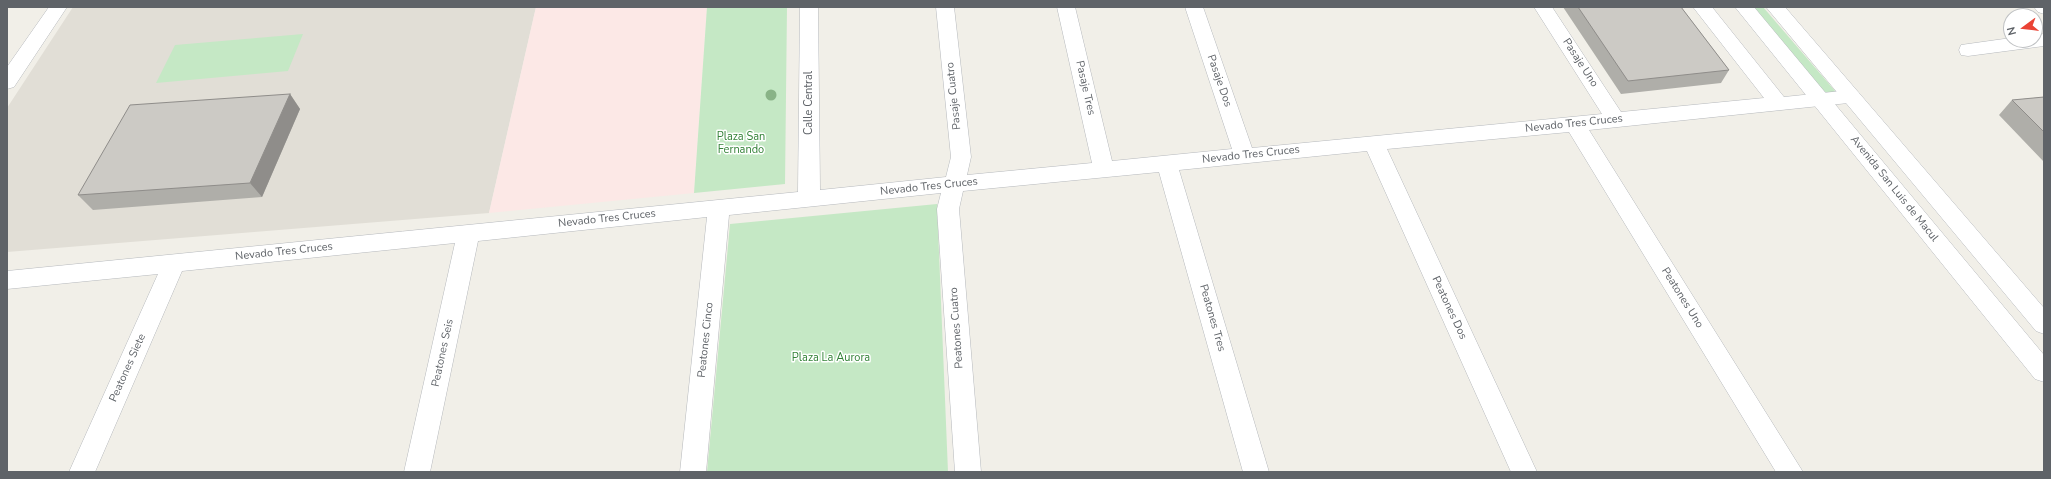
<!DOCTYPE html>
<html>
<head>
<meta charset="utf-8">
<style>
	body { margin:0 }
	#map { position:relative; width:2051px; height:479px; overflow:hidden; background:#f1efe8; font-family:"Nunito Sans",sans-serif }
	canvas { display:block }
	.frame { position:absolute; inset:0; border:8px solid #5f6368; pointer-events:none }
	.north { position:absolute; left:2003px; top:8px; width:40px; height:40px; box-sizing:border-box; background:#fff; border:1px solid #bfc1c3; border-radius:50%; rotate:255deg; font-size:11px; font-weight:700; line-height:16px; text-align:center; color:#5f6368 }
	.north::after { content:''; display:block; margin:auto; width:14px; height:18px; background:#ea4335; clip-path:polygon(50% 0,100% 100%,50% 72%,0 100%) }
</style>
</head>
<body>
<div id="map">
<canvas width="2051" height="479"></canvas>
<div class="frame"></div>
<div class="north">N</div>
</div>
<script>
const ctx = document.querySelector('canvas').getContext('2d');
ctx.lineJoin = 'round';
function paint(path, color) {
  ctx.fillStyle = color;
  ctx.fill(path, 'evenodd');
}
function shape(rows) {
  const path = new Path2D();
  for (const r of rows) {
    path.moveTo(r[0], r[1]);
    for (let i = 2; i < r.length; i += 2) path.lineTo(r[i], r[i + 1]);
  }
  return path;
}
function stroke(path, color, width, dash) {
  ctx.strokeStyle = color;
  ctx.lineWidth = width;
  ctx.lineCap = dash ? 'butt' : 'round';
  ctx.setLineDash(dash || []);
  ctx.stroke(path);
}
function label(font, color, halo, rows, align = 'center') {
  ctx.font = font + ' "Nunito Sans",sans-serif';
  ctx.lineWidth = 3;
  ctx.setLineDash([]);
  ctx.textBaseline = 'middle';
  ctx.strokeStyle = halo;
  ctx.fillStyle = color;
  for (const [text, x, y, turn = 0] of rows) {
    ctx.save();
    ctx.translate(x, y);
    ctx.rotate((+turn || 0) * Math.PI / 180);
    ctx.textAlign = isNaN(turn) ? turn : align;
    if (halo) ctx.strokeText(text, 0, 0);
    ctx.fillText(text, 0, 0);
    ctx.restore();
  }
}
const education = shape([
	[73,7,536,7,489,213,7,252,7,108]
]);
const medical = shape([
	[536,7,707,7,694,193,489,213]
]);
const green = shape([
	[707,7,787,7,785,184,694,193],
	[1754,7,1763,7,1836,92,1825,93],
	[303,34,288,71,156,83,175,45],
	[937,204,948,472,707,472,730,224]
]);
const minor = shape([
	[49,7,67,7,14,87,7,89,7,67,49,7],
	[800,7,818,7,820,190,946,177,951,157,936,7,954,7,971,157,967,175,1092,163,1057,7,1075,7,1112,161,1232,149,1185,7,1203,7,1252,148,1602,114,1534,7,1552,7,1621,112,1764,98,1693,7,1712,7,1784,97,1851,90,1858,92,1861,97,1858,102,1589,130,1803,472,1776,472,1569,132,1387,149,1537,472,1511,472,1367,151,1179,170,1269,472,1243,472,1159,172,963,191,959,209,981,472,955,472,937,209,941,193,729,215,706,472,680,472,707,217,478,241,430,472,404,472,455,243,182,271,95,472,69,472,158,274,7,289,7,271,798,192,800,7],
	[2034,7,2044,7,2044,14,2038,12,2034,7],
	[2044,34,2044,46,1968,56,1961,55,1959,50,1961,45,1968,44,2011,38,2011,40,2035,40,2035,35,2044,34]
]);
const tertiary = shape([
	[1735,7,1754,7,2044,355,2044,382,2035,379,1735,7],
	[1766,7,1785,7,2044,308,2044,334,2036,331,1766,7]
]);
const trees = [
	[771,95]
];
const wall = shape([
	[1563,7,1681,7,1729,70,1721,83,1621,94],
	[290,94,300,109,262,197,93,210,78,195],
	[2044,97,2044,162,1999,115,2012,100]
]);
const shadedWall = shape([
	[290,94,300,109,262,197,250,183]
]);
const building = shape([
	[1578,7,1681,7,1729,70,1628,81,1578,7],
	[290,94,250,183,78,195,130,105,290,94],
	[2044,97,2044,132,2012,100,2044,97]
]);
const streetNames = [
	["Pasaje Uno",1580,63,57],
	["Pasaje Dos",1219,81,71],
	["Pasaje Tres",1085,88,77],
	["Pasaje Cuatro",954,96,-96],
	["Calle Central",809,103,-90],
	["Nevado Tres Cruces",1574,124,-6],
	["Nevado Tres Cruces",1251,155,-6],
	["Nevado Tres Cruces",929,187,-6],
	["Avenida San Luis de Macul",1894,189,51],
	["Nevado Tres Cruces",607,219,-6],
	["Nevado Tres Cruces",284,252,-6],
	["Peatones Uno",1682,298,58],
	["Peatones Dos",1449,308,65],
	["Peatones Tres",1212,318,74],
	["Peatones Cuatro",957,328,-94],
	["Peatones Cinco",706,340,-84],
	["Peatones Seis",443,353,-78],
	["Peatones Siete",128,368,-66]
];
const parkNames = [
	["Plaza San",741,137],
	["Fernando",741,150],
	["Plaza La Aurora",831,358]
];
paint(education, '#e1ded6');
paint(medical, '#fce8e6');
paint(green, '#c5e8c5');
stroke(minor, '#b5b8bc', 1);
stroke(tertiary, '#b5b8bc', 1);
paint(minor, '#fff');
paint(tertiary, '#fff');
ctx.fillStyle = '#89b387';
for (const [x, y] of trees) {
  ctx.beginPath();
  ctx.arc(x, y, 5.5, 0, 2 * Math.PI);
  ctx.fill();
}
paint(wall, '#afaea9');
paint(shadedWall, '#8f8d8a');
paint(building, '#cccac5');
stroke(building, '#8f8d8a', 1);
label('11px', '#5f6368', '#fff', streetNames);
label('11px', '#348238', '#fff', parkNames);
</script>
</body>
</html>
